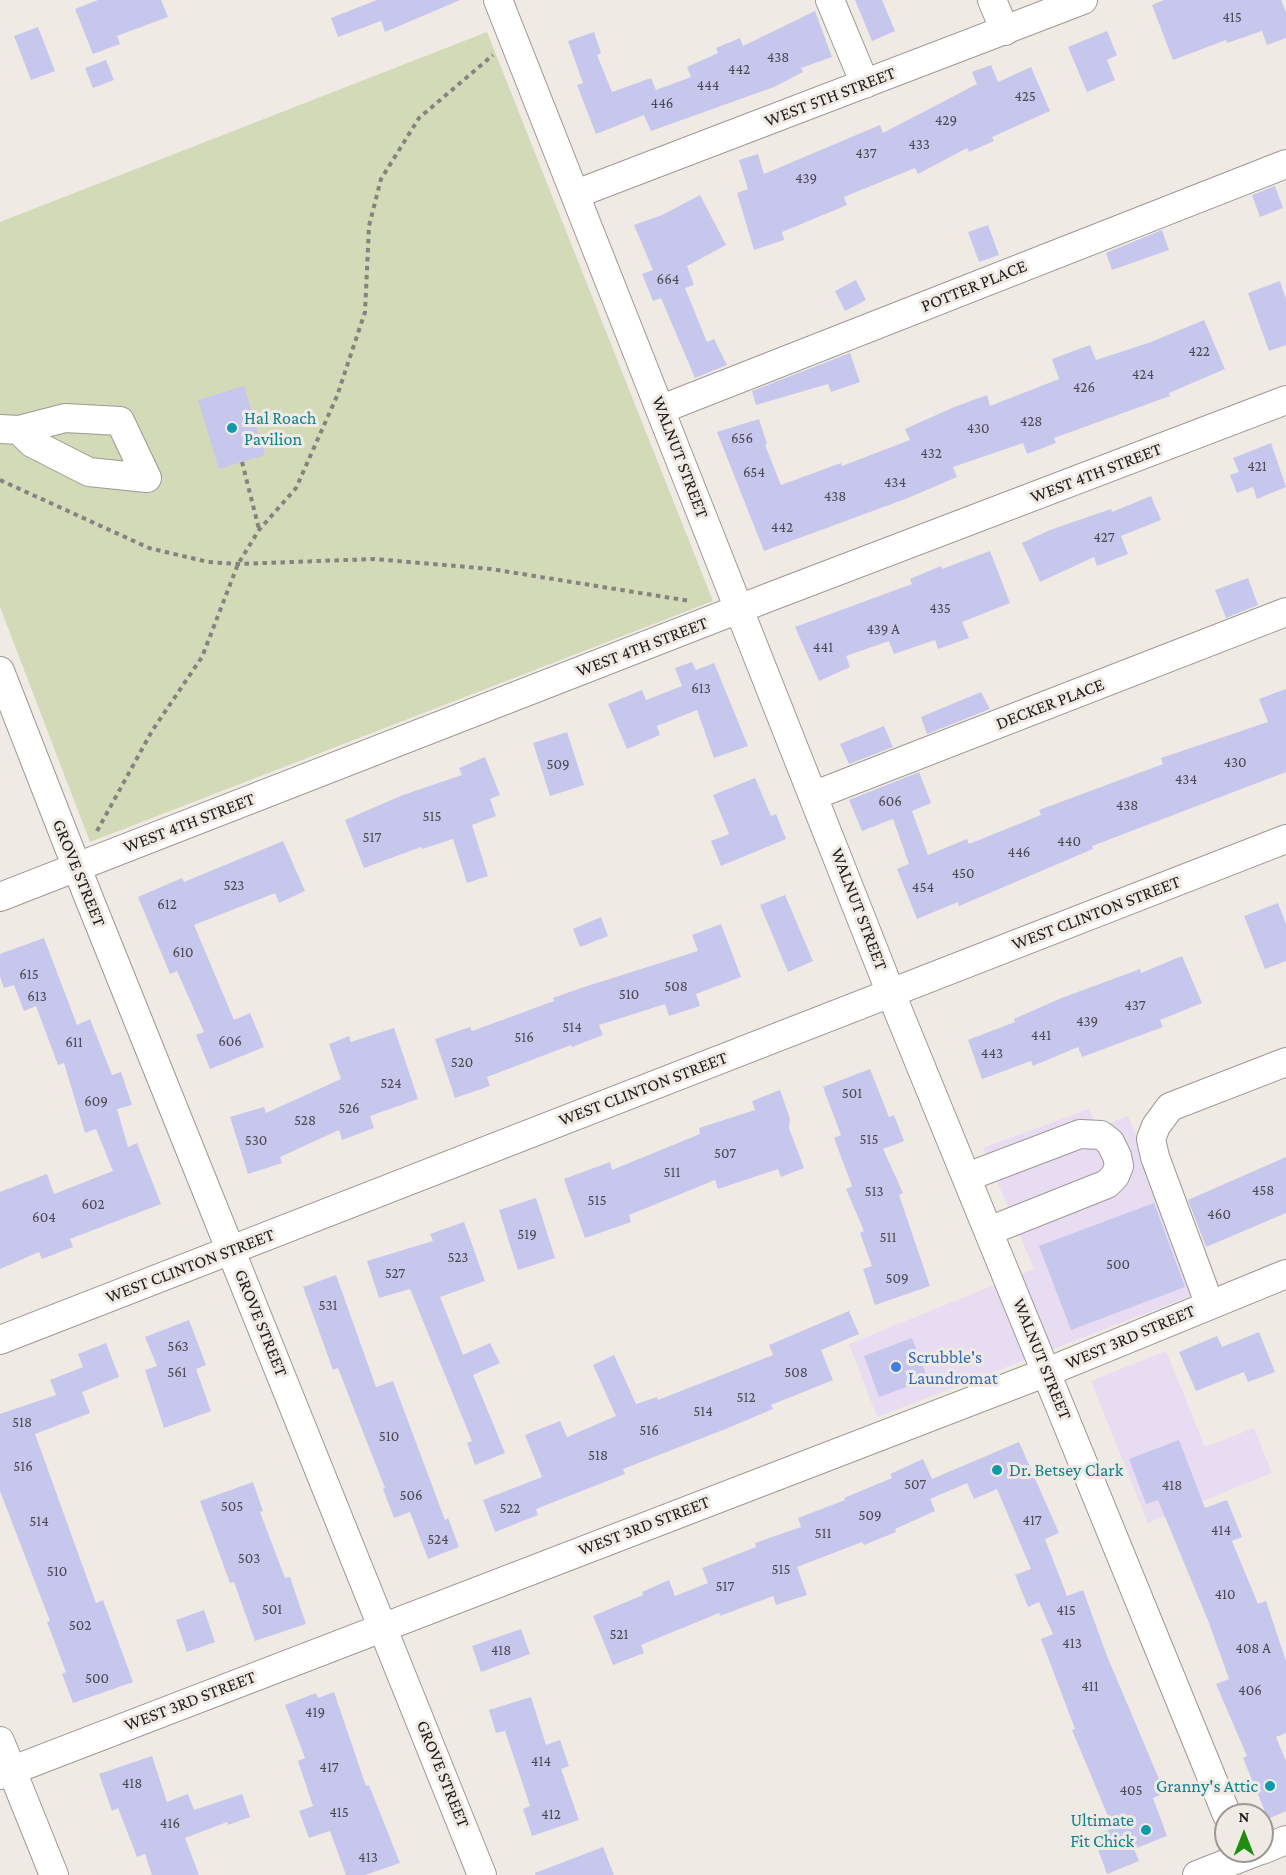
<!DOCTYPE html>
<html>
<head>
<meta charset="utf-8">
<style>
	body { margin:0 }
	#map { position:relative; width:1286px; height:1875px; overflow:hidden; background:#f0eae4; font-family:"Crimson Pro",serif }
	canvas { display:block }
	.north { position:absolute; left:1214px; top:1803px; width:60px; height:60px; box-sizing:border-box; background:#f0eae4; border:2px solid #9d9894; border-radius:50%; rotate:0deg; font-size:16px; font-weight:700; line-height:24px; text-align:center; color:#201d1b }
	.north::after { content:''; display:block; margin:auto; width:21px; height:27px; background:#1d8c0f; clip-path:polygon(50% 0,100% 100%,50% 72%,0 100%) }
</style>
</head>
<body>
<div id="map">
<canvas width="1286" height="1875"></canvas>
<div class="north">N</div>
</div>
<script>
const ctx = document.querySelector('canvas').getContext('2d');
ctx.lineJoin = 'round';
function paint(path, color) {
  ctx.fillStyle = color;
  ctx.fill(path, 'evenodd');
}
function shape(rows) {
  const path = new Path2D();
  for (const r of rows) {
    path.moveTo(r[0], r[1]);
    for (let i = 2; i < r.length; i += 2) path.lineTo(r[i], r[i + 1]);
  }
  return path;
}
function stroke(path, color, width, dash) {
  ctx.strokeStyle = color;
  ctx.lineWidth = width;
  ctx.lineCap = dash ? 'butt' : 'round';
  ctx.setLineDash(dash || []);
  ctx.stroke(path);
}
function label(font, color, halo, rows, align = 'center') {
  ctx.font = font + ' "Crimson Pro",serif';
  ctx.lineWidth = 6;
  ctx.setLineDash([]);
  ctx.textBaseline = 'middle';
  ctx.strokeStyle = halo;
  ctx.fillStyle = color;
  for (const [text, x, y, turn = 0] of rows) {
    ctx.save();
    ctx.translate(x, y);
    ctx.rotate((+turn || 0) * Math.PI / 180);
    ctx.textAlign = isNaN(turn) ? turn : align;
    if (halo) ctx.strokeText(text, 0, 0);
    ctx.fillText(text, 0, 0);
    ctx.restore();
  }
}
const commercial = shape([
	[1089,1109,1097,1128,1128,1116,1201,1292,877,1417,849,1344,1034,1269,983,1148],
	[1166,1351,1205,1447,1254,1428,1272,1473,1148,1523,1091,1381]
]);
const green = shape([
	[487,32,713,601,90,842,0,607,0,222]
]);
const building = shape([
	[98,0,161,0,168,17,117,36,120,44,93,54,75,9],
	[377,0,460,0,385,32,381,21,338,37,331,18],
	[855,0,882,0,895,31,872,41],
	[1164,0,1281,0,1286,12,1286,38,1267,45,1262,31,1227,43,1226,40,1173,60,1152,5],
	[815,11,832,57,801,68,803,72,774,87,651,131,644,115,596,134,577,85,583,83,568,41,594,32,601,53,597,55,612,92,651,78,656,90,691,77,687,67,718,53,716,48,740,38,743,46],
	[38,27,55,71,31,80,14,36],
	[1107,31,1117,55,1107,60,1115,80,1087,92,1068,47],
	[106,60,114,80,93,88,85,68],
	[991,65,998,82,1031,67,1050,111,992,137,994,141,969,152,967,148,918,174,915,168,844,197,847,205,782,232,784,240,754,250,737,193,748,189,739,160,758,154,764,174,880,125,883,133,977,84,972,72],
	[1275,186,1283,208,1260,217,1252,195],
	[700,195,726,245,687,266,694,285,685,288,707,342,714,339,727,365,695,378,661,298,653,301,642,274,653,270,634,225,662,215],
	[988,225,999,255,979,262,968,232],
	[1162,230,1169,250,1112,270,1106,253],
	[856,280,866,300,845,311,835,291],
	[1280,281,1286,299,1286,345,1269,351,1248,293],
	[1204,320,1225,369,1169,393,1170,396,1054,438,1056,443,1027,454,1023,443,953,467,957,477,908,498,764,551,717,432,759,419,767,444,765,445,781,485,841,463,842,466,910,440,905,429,952,408,987,395,990,406,1059,379,1052,359,1090,345,1096,360,1151,342],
	[850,353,860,382,831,392,828,384,756,405,752,391],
	[244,386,265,455,219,469,198,400],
	[1271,443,1286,487,1257,499,1253,487,1237,493,1230,475,1239,472,1233,458],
	[1151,496,1161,520,1121,536,1128,554,1097,566,1094,557,1040,582,1022,543,1050,530,1111,509,1112,512],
	[990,551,1010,603,962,622,969,638,938,649,935,640,894,654,889,641,846,656,850,667,819,681,795,627,912,584,910,579,941,566,942,569],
	[1248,578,1258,605,1226,618,1215,590],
	[692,662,696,670,714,663,748,746,714,758,697,710,657,726,660,735,627,749,608,704,642,690,646,700,682,686,675,668],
	[1286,689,1286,772,1092,846,1093,849,959,906,958,902,917,919,897,869,909,864,893,819,862,831,849,800,919,772,931,803,912,811,928,855,967,839,969,844,1041,815,1039,810,1163,764,1161,758,1268,722,1259,699],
	[981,692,990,709,927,734,921,717],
	[884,726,893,747,849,764,840,744],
	[567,732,584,785,550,796,533,743],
	[485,757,500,795,490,799,496,816,472,825,488,876,467,883,453,839,422,849,421,847,364,868,345,820,403,795,462,775,459,768],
	[755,778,771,816,776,814,786,839,721,866,711,841,729,834,713,795],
	[283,841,305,891,279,903,275,893,194,925,234,1020,250,1013,264,1047,210,1069,196,1035,204,1032,177,971,170,974,138,897,182,878,184,882],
	[785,895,813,961,788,972,760,905],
	[1278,903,1286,924,1286,961,1265,969,1244,916],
	[601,917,608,936,580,947,573,929],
	[721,924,741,977,696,994,700,1006,669,1016,665,1004,599,1025,603,1035,572,1047,571,1045,487,1077,490,1086,455,1098,435,1039,470,1027,472,1031,554,1001,553,998,581,988,698,951,692,935],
	[44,938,77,1025,90,1019,112,1075,121,1072,132,1105,117,1109,128,1147,137,1143,161,1204,70,1239,73,1247,42,1259,39,1252,0,1269,0,1192,47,1174,54,1194,113,1171,96,1129,85,1133,64,1063,58,1065,36,1006,24,1011,14,985,4,988,0,977,0,954],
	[1182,956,1202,1003,1160,1020,1163,1027,1082,1057,1078,1047,1033,1066,1031,1061,982,1079,968,1040,1015,1022,1014,1019,1059,999,1140,969,1141,973],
	[394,1028,418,1099,370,1116,374,1128,342,1140,339,1130,280,1157,282,1163,248,1174,230,1117,264,1107,266,1113,341,1079,329,1044,349,1036,351,1042],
	[870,1069,889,1117,894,1115,904,1141,883,1149,903,1193,899,1195,930,1286,875,1305,863,1269,872,1266,860,1233,864,1231,846,1189,852,1186,834,1138,841,1135,823,1087],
	[780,1090,790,1119,789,1128,804,1168,781,1177,778,1169,718,1189,715,1180,629,1215,631,1222,585,1238,564,1179,610,1162,612,1170,700,1134,699,1128,755,1110,752,1101],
	[1286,1157,1286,1213,1206,1247,1188,1200],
	[536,1198,555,1258,518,1270,499,1210],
	[1154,1203,1185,1287,1071,1330,1039,1246],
	[464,1222,485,1281,440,1297,463,1355,490,1343,500,1363,473,1375,505,1453,475,1465,467,1443,472,1441,410,1289,379,1298,367,1261,433,1241,430,1234],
	[336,1275,376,1387,393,1381,445,1520,448,1518,459,1547,428,1559,410,1512,394,1518,383,1489,385,1488,361,1427,338,1368,333,1370,303,1287],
	[849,1311,859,1334,821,1350,833,1380,771,1405,773,1409,728,1428,623,1469,625,1474,536,1509,538,1515,495,1532,483,1500,542,1477,525,1435,560,1421,567,1437,616,1416,593,1365,614,1355,636,1404,657,1397,658,1400,773,1355,769,1345],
	[189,1320,206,1365,196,1369,211,1411,164,1428,145,1370,157,1366,145,1337],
	[1259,1332,1275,1372,1248,1382,1244,1372,1196,1391,1179,1352,1217,1336,1222,1347],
	[912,1338,928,1379,879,1397,864,1356],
	[106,1343,119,1377,82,1392,90,1413,35,1434,96,1603,103,1600,133,1682,73,1703,62,1674,66,1672,47,1622,50,1621,0,1491,0,1414,56,1395,50,1380,83,1367,78,1354],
	[1179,1440,1205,1508,1227,1500,1242,1537,1232,1541,1258,1604,1266,1601,1286,1661,1286,1733,1276,1737,1286,1761,1286,1811,1268,1819,1243,1758,1247,1756,1216,1684,1229,1679,1209,1623,1158,1500,1146,1504,1129,1459],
	[1019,1442,1059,1533,1045,1539,1067,1596,1083,1590,1107,1656,1165,1793,1153,1798,1167,1836,1134,1849,1139,1861,1107,1874,1093,1836,1113,1828,1072,1730,1075,1729,1041,1639,1053,1634,1039,1602,1028,1607,1015,1575,1031,1569,997,1489,974,1499,967,1483,930,1499,935,1511,895,1529,896,1532,864,1545,862,1542,797,1567,807,1595,776,1605,773,1596,720,1616,719,1613,641,1645,644,1653,613,1665,593,1616,643,1595,642,1592,669,1580,675,1596,708,1583,702,1568,756,1547,755,1543,801,1527,798,1518,845,1500,844,1498,892,1478,890,1474,923,1459,932,1479],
	[253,1482,263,1511,260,1512,285,1578,290,1577,306,1624,255,1641,234,1582,230,1583,200,1501],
	[204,1610,215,1642,187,1652,176,1620],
	[521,1629,530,1654,481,1672,472,1646],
	[334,1692,366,1786,369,1785,400,1863,365,1875,346,1875,330,1831,309,1838,299,1811,313,1806,298,1761,305,1758,285,1705,316,1693,318,1698],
	[531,1697,546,1745,560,1740,569,1766,561,1769,579,1820,532,1836,523,1809,530,1806,505,1731,496,1733,489,1710],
	[152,1756,167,1802,188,1794,194,1810,242,1794,250,1817,228,1825,227,1822,185,1838,199,1875,152,1875,145,1854,137,1857,118,1808,112,1811,99,1774],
	[603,1847,614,1875,535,1875,535,1873]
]);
const path = shape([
	[242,462,259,529],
	[0,480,149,548,208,562,238,564,374,559,491,569,690,601],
	[97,831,152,731,202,657,238,564,259,530,296,488,337,396,365,312,369,226,381,179,419,118,493,55]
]);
const minor = shape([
	[498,0,890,991,1227,1815],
	[830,0,865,84],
	[992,0,1005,31],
	[576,194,1083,0],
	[662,409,1286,164],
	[0,429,19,430,65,418,120,421,147,478,89,472,32,443,19,430],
	[0,671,86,891,482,1875],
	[815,795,1286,612],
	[0,897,767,598,1286,400],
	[967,1177,1080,1134,1101,1135,1110,1142,1117,1156,1119,1166,1115,1176,1107,1184,989,1231],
	[1209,1303,1155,1157,1151,1139,1156,1126,1170,1107,1286,1062],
	[0,1340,1286,839],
	[0,1741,54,1875],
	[0,1775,1047,1372,1286,1274],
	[1262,1850,1286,1840],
	[1197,1875,1258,1851]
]);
const markers = [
	[232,428,6,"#0f9aa8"],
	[896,1367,6,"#3f7fe0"],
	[997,1470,6,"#0f9aa8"],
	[1270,1786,6,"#0f9aa8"],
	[1146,1830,6,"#0f9aa8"]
];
const numberNames = [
	["415",1232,17],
	["438",778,57],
	["442",739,69],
	["444",708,85],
	["425",1025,96],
	["446",662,103],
	["429",946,120],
	["433",919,144],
	["437",866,153],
	["439",806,178],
	["664",668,279],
	["422",1199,351],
	["424",1143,374],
	["426",1084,387],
	["428",1031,421],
	["430",978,428],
	["656",742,438],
	["432",931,453],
	["421",1257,466],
	["654",754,472],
	["434",895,482],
	["438",835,496],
	["442",782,527],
	["427",1104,537],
	["435",940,608],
	["439 A",883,629],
	["441",823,647],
	["613",701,688],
	["430",1235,762],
	["509",558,764],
	["434",1186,779],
	["606",890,801],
	["438",1127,805],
	["515",432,816],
	["517",372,837],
	["440",1069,841],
	["446",1019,852],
	["450",963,873],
	["523",234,885],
	["454",923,887],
	["612",167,904],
	["610",183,952],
	["615",29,974],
	["508",676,986],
	["510",629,994],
	["613",37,996],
	["437",1135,1005],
	["439",1087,1021],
	["514",572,1027],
	["441",1041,1035],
	["516",524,1037],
	["606",230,1041],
	["611",74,1042],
	["443",992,1053],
	["520",462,1062],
	["524",391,1083],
	["501",852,1093],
	["609",96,1101],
	["526",349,1108],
	["528",305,1120],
	["515",869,1139],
	["530",256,1140],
	["507",725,1153],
	["511",672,1172],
	["458",1263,1190],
	["513",874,1191],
	["515",597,1200],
	["602",93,1204],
	["460",1219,1214],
	["604",44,1217],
	["519",527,1234],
	["511",888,1237],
	["523",458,1257],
	["500",1118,1264],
	["527",395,1273],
	["509",897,1278],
	["531",328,1305],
	["563",178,1346],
	["561",177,1372],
	["508",796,1372],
	["512",746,1397],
	["514",703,1411],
	["518",22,1422],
	["516",649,1430],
	["510",389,1436],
	["518",598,1455],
	["516",23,1466],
	["507",915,1484],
	["418",1172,1485],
	["506",411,1495],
	["505",232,1506],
	["522",510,1508],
	["509",870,1515],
	["417",1032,1520],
	["514",39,1521],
	["414",1221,1530],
	["511",823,1533],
	["524",438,1539],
	["503",249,1558],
	["515",781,1569],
	["510",57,1571],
	["517",725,1586],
	["410",1225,1594],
	["501",272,1609],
	["415",1066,1610],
	["502",80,1625],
	["521",619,1634],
	["413",1072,1643],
	["408 A",1253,1648],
	["418",501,1650],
	["500",97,1678],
	["411",1090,1686],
	["406",1250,1690],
	["419",315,1712],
	["414",541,1761],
	["417",329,1767],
	["418",132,1783],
	["405",1131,1790],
	["415",339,1812],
	["412",551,1814],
	["416",170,1823],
	["413",368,1857]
];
const streetNames = [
	["WEST 5TH STREET",830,97,-21],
	["POTTER PLACE",974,286,-22],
	["WALNUT STREET",680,457,69],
	["WEST 4TH STREET",1096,473,-21],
	["WEST 4TH STREET",642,647,-21],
	["DECKER PLACE",1050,704,-21],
	["WEST 4TH STREET",189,823,-21],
	["GROVE STREET",79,873,68],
	["WALNUT STREET",859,909,69],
	["WEST CLINTON STREET",1096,913,-21],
	["WEST CLINTON STREET",643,1089,-21],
	["WEST CLINTON STREET",190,1266,-21],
	["GROVE STREET",261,1323,68],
	["WEST 3RD STREET",1130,1337,-23],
	["WALNUT STREET",1042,1359,68],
	["WEST 3RD STREET",644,1526,-21],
	["WEST 3RD STREET",190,1701,-21],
	["GROVE STREET",443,1774,68]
];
const cultureNames = [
	["Hal Roach",244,418],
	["Pavilion",244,439],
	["Dr. Betsey Clark",1009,1470],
	["Granny's Attic",1258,1786,"right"],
	["Ultimate",1134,1820,"right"],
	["Fit Chick",1134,1841,"right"]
];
const shopNames = [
	["Scrubble's",908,1357],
	["Laundromat",908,1378]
];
paint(commercial, '#e7dcf1');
paint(green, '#d2dab7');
paint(building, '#c7c7ed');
stroke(minor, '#9e9892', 30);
stroke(path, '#86827e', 4, [4.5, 4.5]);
stroke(minor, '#fff', 28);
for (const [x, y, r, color] of markers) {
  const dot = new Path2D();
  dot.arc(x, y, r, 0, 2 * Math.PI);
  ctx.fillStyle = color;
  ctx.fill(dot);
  stroke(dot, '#f0eae4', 2);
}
label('15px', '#4a4850', null, numberNames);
label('18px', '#201d1b', '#f0eae4', streetNames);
label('18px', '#0d838f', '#f0eae4', cultureNames, 'left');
label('18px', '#366cbe', '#f0eae4', shopNames, 'left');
</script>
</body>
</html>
